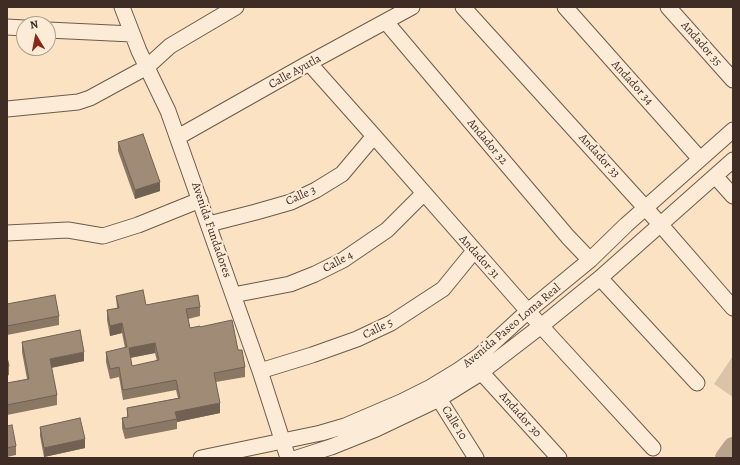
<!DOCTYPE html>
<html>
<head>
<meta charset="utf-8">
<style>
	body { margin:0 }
	#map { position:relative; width:740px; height:465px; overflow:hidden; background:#fae2c2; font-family:Alegreya,serif }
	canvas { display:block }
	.frame { position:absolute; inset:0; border:8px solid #3f2c24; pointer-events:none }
	.north { position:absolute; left:16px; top:16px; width:40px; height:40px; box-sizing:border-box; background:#fcecd7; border:1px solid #b09f8f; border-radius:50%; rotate:350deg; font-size:11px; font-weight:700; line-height:16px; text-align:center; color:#3f2c24 }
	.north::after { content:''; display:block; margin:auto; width:14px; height:18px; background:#8f2418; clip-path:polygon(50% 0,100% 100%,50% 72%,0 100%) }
</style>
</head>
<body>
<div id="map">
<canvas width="740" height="465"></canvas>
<div class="frame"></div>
<div class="north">N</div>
</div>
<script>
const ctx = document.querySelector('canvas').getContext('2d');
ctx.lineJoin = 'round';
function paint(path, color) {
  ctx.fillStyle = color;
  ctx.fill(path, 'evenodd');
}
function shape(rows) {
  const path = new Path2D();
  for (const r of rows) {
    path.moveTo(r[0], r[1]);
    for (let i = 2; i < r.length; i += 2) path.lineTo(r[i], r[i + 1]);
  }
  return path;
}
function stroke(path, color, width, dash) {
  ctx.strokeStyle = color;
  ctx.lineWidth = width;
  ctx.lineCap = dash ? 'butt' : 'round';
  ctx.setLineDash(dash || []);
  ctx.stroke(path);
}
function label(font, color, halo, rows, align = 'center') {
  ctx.font = font + ' Alegreya,serif';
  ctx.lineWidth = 4;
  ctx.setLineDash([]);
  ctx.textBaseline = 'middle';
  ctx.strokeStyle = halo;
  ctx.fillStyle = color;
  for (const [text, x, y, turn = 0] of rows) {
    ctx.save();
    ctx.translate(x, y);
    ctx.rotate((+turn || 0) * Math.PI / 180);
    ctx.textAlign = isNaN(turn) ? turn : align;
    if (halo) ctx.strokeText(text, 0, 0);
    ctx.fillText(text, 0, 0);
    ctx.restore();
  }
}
const green = shape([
	[733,356,733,397,714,384]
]);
const river = shape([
	[725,458,733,447]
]);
const minor = shape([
	[122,7,139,51,168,111,260,371,288,458],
	[463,7,660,224,733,308],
	[565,7,700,159],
	[668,7,733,80],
	[386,22,568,237,590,260],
	[7,27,24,28],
	[48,30,132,34],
	[309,63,374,136,541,326,653,448],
	[7,109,78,102,90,98,147,67,170,46,236,7],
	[178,137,309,63,412,7],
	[715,176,733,196],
	[209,224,256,212,291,202,316,190,342,174,374,136],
	[7,233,68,230,103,236,138,225,200,200],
	[600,278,697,383],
	[233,295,290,284,315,274,343,260,387,230,424,193],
	[260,371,312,355,357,339,391,323,443,289,474,251],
	[481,372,559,458],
	[434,391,476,458],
	[201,458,321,433,345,426,401,402,431,387,459,370,479,356,528,311,590,260,626,225,733,130],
	[297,458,331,447,376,429,439,399,476,376,541,326,600,278,733,160]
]);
const wall = shape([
	[118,142,160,191,135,199,118,151],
	[116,296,146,305,200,307,200,316,188,319,190,328,200,327,238,350,245,367,245,377,216,382,220,413,177,422,177,429,125,439,122,428,122,418,127,417,127,408,178,398,176,390,123,400,119,377,110,379,106,362,106,352,125,348,122,333,110,336,107,320,107,310,117,308],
	[155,353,157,361,132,366,130,358],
	[7,304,59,316,59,325,7,335],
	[22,342,84,361,51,368,57,395,57,405,7,415,7,383,27,379,22,352],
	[7,357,9,366,9,375,7,376],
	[7,426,16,446,16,455,7,457],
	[40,427,85,448,44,457,40,436]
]);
const shadedWall = shape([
	[160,182,160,191,135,199,135,190],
	[122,323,122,333,110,336,110,326],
	[155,343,155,353,129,358,129,348],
	[84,352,84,361,50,368,50,359],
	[220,403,220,413,177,422,175,412],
	[85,439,85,448,44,457,44,448]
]);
const building = shape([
	[143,134,160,182,135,190,118,142,143,134],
	[143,290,146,305,198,295,200,307,186,309,190,328,200,326,200,327,232,320,238,350,242,350,245,367,214,373,220,403,175,412,177,419,125,429,122,418,128,417,127,408,180,398,176,380,123,390,119,367,110,369,106,352,127,347,122,323,110,326,107,310,119,308,116,296,143,290],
	[155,343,159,360,132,366,129,348,155,343],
	[55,295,59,316,7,326,7,304,55,295],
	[80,330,84,352,50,359,57,395,7,405,7,383,29,379,22,342,80,330],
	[7,357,9,366,7,366,7,357],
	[80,418,85,439,44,448,40,427,80,418],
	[12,425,16,446,7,448,7,426,12,425]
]);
const streetNames = [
	["Andador 35",701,44,49],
	["Calle Ayutla",295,72,-29],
	["Andador 34",632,83,48],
	["Andador 32",487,142,50],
	["Andador 33",599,156,48],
	["Calle 3",301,196,-24],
	["Avenida Fundadores",211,230,71],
	["Andador 31",479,257,48],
	["Calle 4",338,262,-28],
	["Avenida Paseo Loma Real",512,326,-40],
	["Calle 5",378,329,-26],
	["Andador 30",520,415,48],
	["Calle 10",454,423,58]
];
paint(green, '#dac3a7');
stroke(river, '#baa48c', 20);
stroke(minor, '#6e5a4c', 17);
stroke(minor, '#fcecd7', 15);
paint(wall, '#8a7865');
paint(shadedWall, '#706153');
paint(building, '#a08b76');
stroke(building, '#706153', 1);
label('12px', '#3f2c24', '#fcecd7', streetNames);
</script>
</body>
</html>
